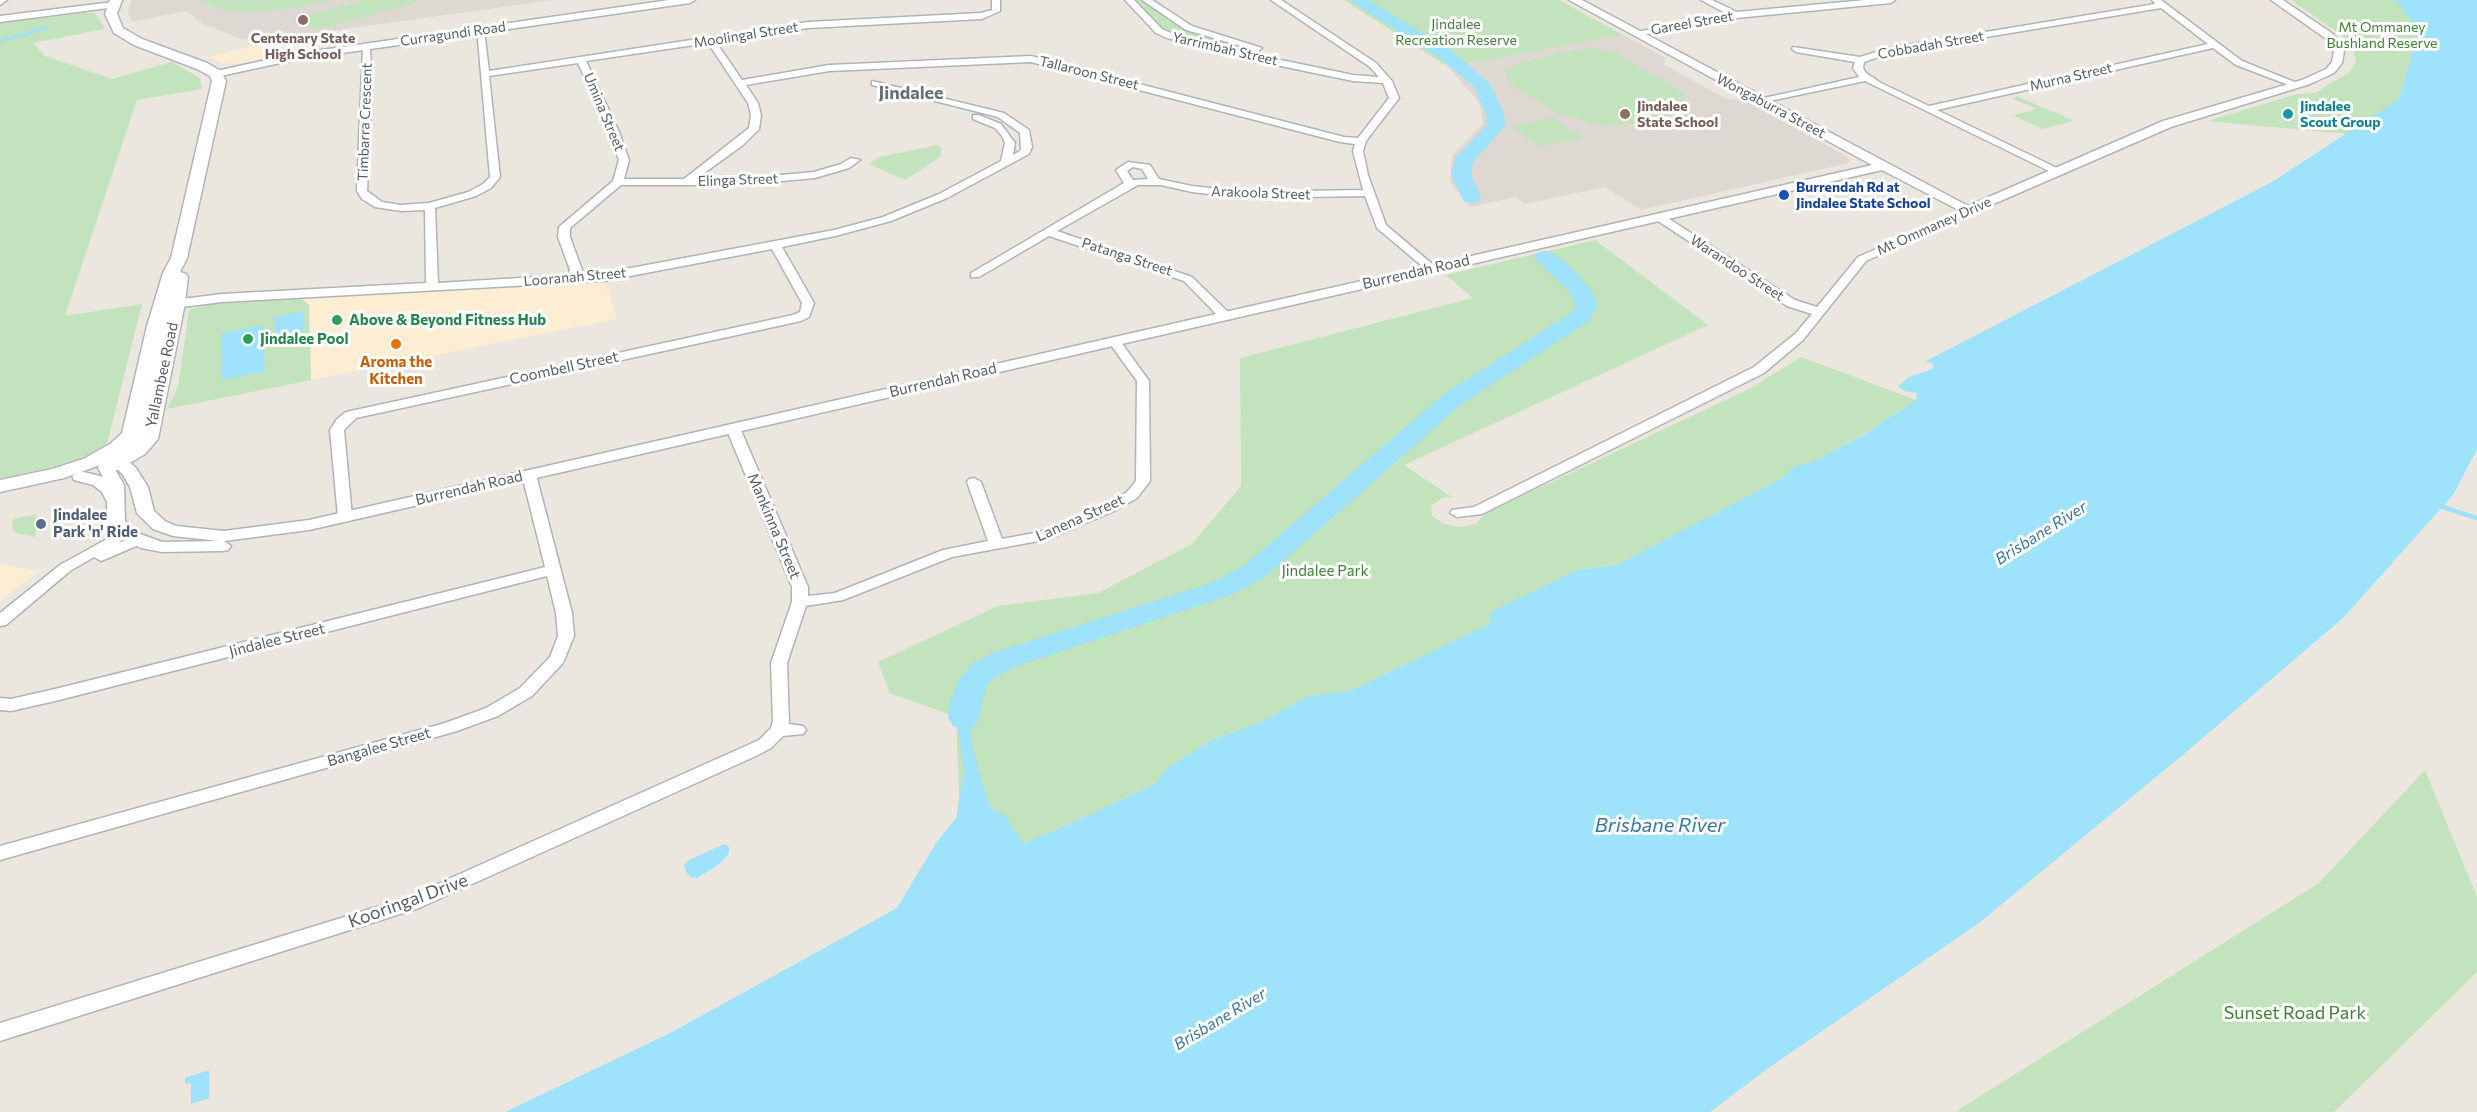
<!DOCTYPE html>
<html>
<head>
<meta charset="utf-8">
<style>
	body { margin:0 }
	canvas { display:block; background:#ebe7df }
</style>
</head>
<body>
<canvas width="2477" height="1112"></canvas>
<script>
const ctx = document.querySelector('canvas').getContext('2d');
ctx.lineJoin = 'round';
function paint(path, color) {
  ctx.fillStyle = color;
  ctx.fill(path, 'evenodd');
}
function shape(rows) {
  const path = new Path2D();
  for (const r of rows) {
    path.moveTo(r[0], r[1]);
    for (let i = 2; i < r.length; i += 2) path.lineTo(r[i], r[i + 1]);
  }
  return path;
}
function stroke(path, color, width, dash) {
  ctx.strokeStyle = color;
  ctx.lineWidth = width;
  ctx.lineCap = dash ? 'butt' : 'round';
  ctx.setLineDash(dash || []);
  ctx.stroke(path);
}
function label(font, color, halo, rows, align = 'center') {
  ctx.font = font + ' Commissioner,sans-serif';
  ctx.lineWidth = 6;
  ctx.setLineDash([]);
  ctx.textBaseline = 'middle';
  ctx.strokeStyle = halo;
  ctx.fillStyle = color;
  for (const [text, x, y, turn = 0] of rows) {
    ctx.save();
    ctx.translate(x, y);
    ctx.rotate((+turn || 0) * Math.PI / 180);
    ctx.textAlign = isNaN(turn) ? turn : align;
    if (halo) ctx.strokeText(text, 0, 0);
    ctx.fillText(text, 0, 0);
    ctx.restore();
  }
}
const commercial = shape([
	[294,36,311,45,312,50,237,64,222,63,207,57],
	[605,281,617,319,311,380,309,305,302,299],
	[0,564,39,571,0,601]
]);
const education = shape([
	[131,0,553,0,281,38,242,39,203,24,186,11,132,22,128,13],
	[1623,35,1666,58,1664,65,1727,99,1746,101,1846,156,1850,159,1849,163,1641,210,1605,187,1524,204,1515,197,1470,207,1450,182,1452,155,1483,124,1480,104,1448,67]
]);
const green = shape([
	[200,0,335,0,289,9,246,12,228,11,203,3],
	[366,0,413,0,419,2,316,30,293,19],
	[1133,0,1141,0,1184,29,1275,57,1268,58,1164,32],
	[1344,0,1559,0,1623,35,1448,67],
	[2291,0,2393,0,2399,3,2416,29,2413,51,2399,99,2348,134,2207,121,2298,94,2315,93,2348,73,2354,65,2356,62,2353,49,2343,36],
	[84,13,95,13,105,29,33,43,45,56,112,79,172,62,200,78,202,89,137,100,65,316,142,304,107,444,85,456,53,467,0,478,0,23],
	[1589,48,1606,50,1619,55,1684,93,1685,103,1672,113,1655,120,1613,126,1596,124,1557,113,1510,84,1506,73,1518,63],
	[2017,96,2074,121,2042,129,2013,115,2037,109,2011,98],
	[1553,118,1584,138,1539,146,1510,126],
	[938,145,941,148,940,157,905,180,869,164,879,157],
	[1595,240,1708,325,1404,465,1452,497,1442,498,1431,506,1432,516,1444,524,1460,527,1476,524,1486,513,1749,389,1801,357,1916,400,1859,437,1812,462,1795,466,1782,478,1617,565,1577,570,1491,612,1489,624,1350,691,1308,696,1263,721,1212,740,1167,768,1155,784,1065,826,1023,843,1003,815,936,843,957,817,959,796,956,717,890,693,878,662,998,606,1098,593,1192,544,1241,486,1240,358,1473,298,1446,275],
	[302,299,309,305,311,380,167,409,178,387,189,310,211,304],
	[37,514,35,537,16,533,12,529,13,519],
	[2425,770,2477,897,2477,972,2334,1112,1955,1112,2319,883]
]);
const water = shape([
	[2393,0,2477,0,2477,449,2453,495,2343,618,2184,754,1979,923,1767,1069,1710,1112,505,1112,670,1033,897,908,936,843,957,817,964,770,956,717,961,699,974,681,970,701,970,725,973,749,980,775,989,803,994,811,1004,814,1023,843,1065,826,1155,784,1167,768,1212,740,1263,721,1308,696,1350,691,1489,624,1490,612,1577,570,1617,565,1782,478,1794,466,1812,462,1860,437,1916,400,1917,393,1904,391,1898,386,1909,377,1933,369,1933,364,1926,361,2272,182,2399,99,2413,51,2416,29,2399,3],
	[303,311,305,330,275,336,274,317],
	[263,325,265,371,222,380,221,333],
	[724,844,729,847,729,853,721,863,697,878,691,877,686,872,684,866,687,861],
	[209,1070,209,1098,191,1104,191,1083,185,1084,185,1078]
]);
const streamFar1 = shape([
	[0,41,46,28]
]);
const stream = shape([
	[2436,505,2477,518]
]);
const river = shape([
	[1349,0,1368,0,1453,51,1491,85,1504,114,1505,126,1473,162,1471,174,1481,198,1478,202,1464,202,1451,174,1456,157,1487,125,1486,114,1474,87,1441,59,1349,0],
	[1545,251,1553,253,1572,268,1591,290,1598,304,1588,322,1462,404,1264,578,1231,595,1014,667,994,678,988,685,982,702,980,718,975,726,964,729,953,726,948,718,950,702,958,681,972,664,992,653,1211,583,1244,566,1444,394,1571,313,1576,304,1570,293,1534,258,1537,253,1545,251]
]);
const minor = shape([
	[0,0,7,0,0,5,0,0],
	[992,0,1000,0,1000,11,982,19,808,28,716,42,742,80,829,65,1031,56,1344,137,1358,138,1389,98,1383,83,1353,81,1257,61,1167,38,1156,33,1125,0,1134,0,1162,29,1173,34,1257,55,1353,75,1379,77,1370,67,1271,0,1281,0,1376,63,1392,81,1399,98,1366,141,1363,151,1368,175,1386,225,1438,269,1432,272,1428,271,1377,228,1365,196,1245,198,1192,192,1161,185,1138,185,1057,231,1192,277,1229,313,1229,319,1221,319,1184,281,1049,236,979,277,971,277,971,273,1124,183,1116,170,1128,162,1150,165,1159,179,1192,186,1245,192,1363,190,1353,151,1355,144,1340,142,1031,62,829,71,746,85,758,103,761,115,759,129,743,145,696,179,738,179,814,172,841,164,851,158,860,160,849,168,815,178,738,185,621,185,570,228,570,237,582,270,580,275,604,273,834,230,883,217,939,194,1001,161,1005,143,1002,136,995,128,973,119,973,115,979,115,1001,124,1015,143,1013,155,1021,150,1020,133,998,117,872,85,872,81,1004,113,1029,130,1032,147,1029,154,947,198,891,221,835,236,782,247,814,303,809,317,801,321,356,418,344,430,352,517,345,521,338,517,330,430,337,419,346,412,793,315,800,312,802,303,772,249,604,281,222,302,166,309,160,305,166,301,222,294,426,283,425,210,401,211,375,207,362,199,357,191,363,45,370,47,372,91,367,191,382,202,401,205,429,203,468,192,483,184,490,177,477,28,484,30,489,71,808,22,981,13,992,10,992,0],
	[708,43,748,103,751,115,749,128,684,179,624,179,629,160,619,132,586,61,708,43],
	[578,63,609,132,619,160,613,181,559,227,558,237,570,270,568,275,438,283,435,208,476,196,491,188,500,177,489,76,578,63],
	[1133,167,1142,169,1148,179,1133,180,1127,171,1133,167],
	[1142,0,1152,0,1192,26,1262,48,1258,51,1186,30,1142,0],
	[1701,0,1712,0,1737,12,1865,0,1895,0,1891,3,1736,18,1636,36,1632,33,1727,14,1701,0],
	[2152,0,2161,0,2242,61,2302,85,2294,87,2236,65,2213,48,1937,110,2061,170,2061,174,2057,175,1865,81,1760,103,1755,100,1859,77,1853,68,1855,62,1796,52,1792,49,1793,47,1860,57,1889,48,2155,4,2152,0],
	[2161,8,2208,44,1929,106,1881,83,1866,73,1863,68,1864,62,1890,53,2161,8],
	[113,2,116,3,116,7,0,22,0,16,113,2],
	[1968,208,1972,209,1972,213,1866,261,1803,340,1764,373,1482,514,1457,517,1450,513,1452,510,1474,507,1754,367,1795,334,1812,314,1787,306,1655,219,1655,215,1663,215,1795,300,1817,307,1858,257,1968,208],
	[1114,337,1118,338,1149,381,1150,481,1137,498,1116,510,1049,539,952,557,843,600,806,606,787,663,789,724,803,726,806,730,803,734,783,736,771,748,756,756,419,908,0,1041,0,1023,406,898,759,740,771,728,773,721,771,663,792,602,792,587,726,428,728,425,738,425,740,428,808,587,808,596,835,593,943,550,988,541,967,482,969,479,974,478,981,482,1002,539,1040,532,1106,504,1127,492,1136,481,1137,381,1108,341,1114,337],
	[529,471,536,475,572,613,574,636,563,663,532,696,498,716,457,731,0,860,0,846,445,723,486,708,520,688,550,657,558,636,556,613,547,576,55,701,11,711,0,710,0,698,11,699,55,689,545,567,522,475,529,471],
	[125,529,132,533,118,543,138,536,145,540,143,543,106,559,101,561,94,557,70,571,6,625,0,626,0,613,60,565,125,529]
]);
const tertiary = shape([
	[669,0,695,0,690,3,294,60,216,77,210,74,216,71,294,54,669,0],
	[1569,0,1582,0,1968,206,2163,121,2302,80,2326,69,2332,62,2334,51,2325,38,2271,0,2283,0,2333,34,2344,51,2342,63,2334,73,2310,84,2171,127,1968,215,1882,170,309,530,224,541,231,546,228,550,222,551,162,552,141,548,123,540,107,522,107,502,102,492,93,485,74,480,72,476,80,471,103,477,98,468,100,464,112,464,124,485,125,521,135,532,162,542,219,541,173,536,153,529,137,513,130,487,123,475,111,462,113,458,125,458,136,468,148,487,154,511,165,521,176,526,224,531,309,520,1872,165,1569,0]
]);
const secondary = shape([
	[110,0,122,0,117,14,123,28,142,39,207,63,221,71,226,81,187,258,180,272,186,274,188,277,185,303,158,439,145,454,118,470,104,470,101,466,103,464,64,478,0,492,0,480,52,469,83,459,110,444,122,433,147,326,163,273,171,258,212,81,210,76,197,69,134,45,114,33,105,14,110,0]
]);
const markers = [
	[303,20,6,"#8d6e63"],
	[1625,114,6,"#8d6e63"],
	[2288,114,6,"#0f9aa8"],
	[1784,195,6,"#1a4fb4"],
	[337,320,6,"#2e9e5b"],
	[248,339,6,"#2e9e5b"],
	[396,344,6,"#e8710a"],
	[41,524,6,"#5c6f8a"]
];
const farStreetnames = [
	["Gareel Street",1692,23,-10],
	["Curragundi Road",453,34,-8],
	["Moolingal Street",746,35,-9],
	["Cobbadah Street",1931,45,-10],
	["Yarrimbah Street",1225,49,13],
	["Tallaroon Street",1089,73,14],
	["Murna Street",2071,77,-13],
	["Wongaburra Street",1771,106,28],
	["Umina Street",604,112,67],
	["Timbarra Crescent",365,122,-88],
	["Elinga Street",738,180,-2],
	["Arakoola Street",1261,193,2],
	["Mt Ommaney Drive",1934,226,-24],
	["Patanga Street",1127,257,18],
	["Warandoo Street",1737,268,33],
	["Looranah Street",575,277,-5]
];
const farParknames = [
	["Jindalee",1456,24],
	["Recreation Reserve",1456,40],
	["Mt Ommaney",2382,27],
	["Bushland Reserve",2382,43]
];
const farEducationnames = [
	["Centenary State",303,38],
	["High School",303,54],
	["Jindalee",1637,106,"left"],
	["State School",1637,122,"left"]
];
const farCulturenames = [
	["Jindalee",2300,106],
	["Scout Group",2300,122]
];
const farTransitnames = [
	["Burrendah Rd at",1796,187],
	["Jindalee State School",1796,203]
];
const streetNames = [
	["Burrendah Road",1416,272,-13],
	["Coombell Street",564,368,-12],
	["Yallambee Road",162,375,-78],
	["Burrendah Road",943,380,-13],
	["Burrendah Road",469,488,-13],
	["Lanena Street",1080,518,-24],
	["Mankinna Street",774,526,67],
	["Jindalee Street",277,640,-14],
	["Bangalee Street",379,747,-16]
];
const leisureNames = [
	["Above & Beyond Fitness Hub",349,320],
	["Jindalee Pool",260,339]
];
const foodNames = [
	["Aroma the",396,362],
	["Kitchen",396,379]
];
const serviceNames = [
	["Jindalee",53,515],
	["Park 'n' Ride",53,532]
];
const parkNames = [
	["Jindalee Park",1325,571]
];
const waterNames = [
	["Brisbane River",2041,533,-32],
	["Brisbane River",1220,1019,-31]
];
const farDistrictnames = [
	["Jindalee",911,93]
];
const nearStreetnames = [
	["Kooringal Drive",408,901,-20]
];
const nearParknames = [
	["Sunset Road Park",2295,1013]
];
const nearWaternames = [
	["Brisbane River",1660,825]
];
paint(commercial, '#fcedd3');
paint(education, '#ddd8d1');
paint(green, '#c2e3bc');
paint(water, '#9ee2fc');
stroke(streamFar1, '#9ee2fc', 3);
stroke(stream, '#9ee2fc', 4.5);
paint(river, '#9ee2fc');
stroke(minor, '#b0b4b7', 3);
stroke(tertiary, '#b0b4b7', 3);
stroke(secondary, '#b1b6ba', 3);
paint(minor, '#fff');
paint(tertiary, '#fff');
paint(secondary, '#fff');
for (const [x, y, r, color] of markers) {
  const dot = new Path2D();
  dot.arc(x, y, r, 0, 2 * Math.PI);
  ctx.fillStyle = color;
  ctx.fill(dot);
  stroke(dot, '#fff', 2);
}
label('14px', '#585d60', '#fff', farStreetnames);
label('14px', '#3e8236', '#fff', farParknames);
label('bold 14px', '#785e54', '#fff', farEducationnames);
label('bold 14px', '#0d838f', '#fff', farCulturenames, 'left');
label('bold 14px', '#164399', '#fff', farTransitnames, 'left');
label('15px', '#585d60', '#fff', streetNames);
label('bold 15px', '#27864d', '#fff', leisureNames, 'left');
label('bold 15px', '#c56008', '#fff', foodNames);
label('bold 15px', '#4e5e75', '#fff', serviceNames, 'left');
label('15px', '#3e8236', '#fff', parkNames);
label('italic 16px', '#39789b', '#fff', waterNames);
label('bold 18px', '#696f72', '#fff', farDistrictnames);
label('18px', '#585d60', '#fff', nearStreetnames);
label('18px', '#3e8236', '#fff', nearParknames);
label('italic 20px', '#39789b', '#fff', nearWaternames);
</script>
</body>
</html>
